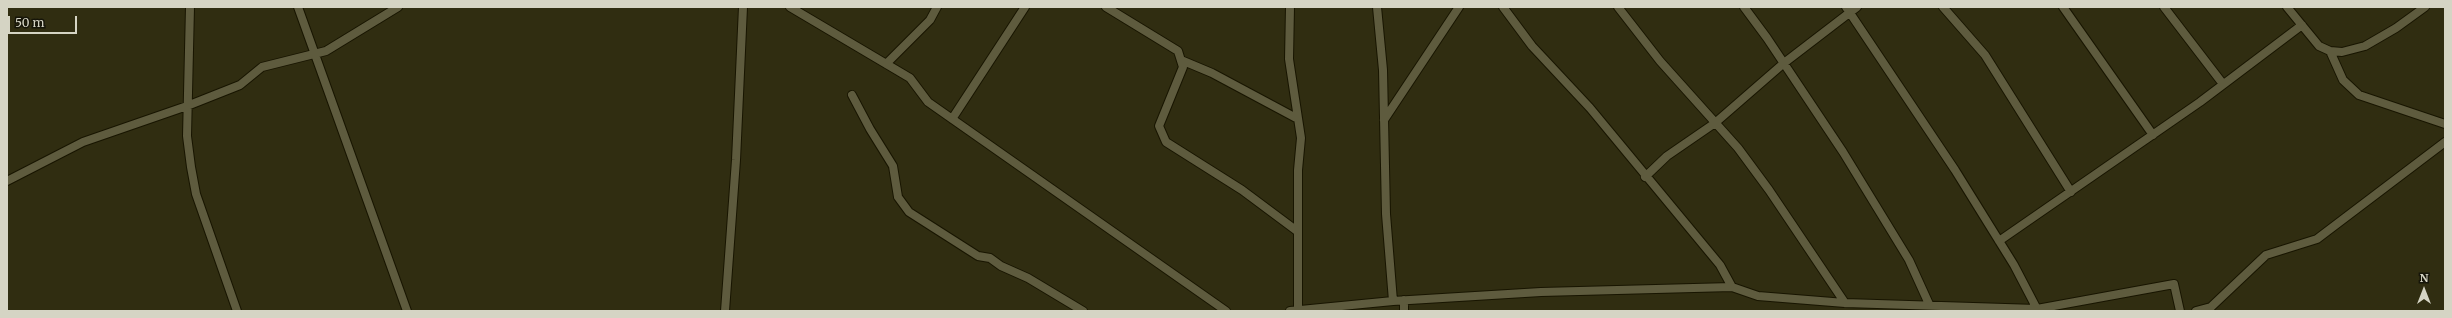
<!DOCTYPE html>
<html>
<head>
<meta charset="utf-8">
<style>
	body { margin:0 }
	#map { position:relative; width:2452px; height:318px; overflow:hidden; background:#302d11; font-family:Merriweather,serif }
	canvas { display:block }
	.frame { position:absolute; inset:0; border:8px solid #d5d4c4; pointer-events:none }
	.north { position:absolute; left:2404px; top:270px; width:40px; height:40px; -webkit-text-stroke:3px #161509; paint-order:stroke; rotate:0deg; font-size:11px; font-weight:700; line-height:16px; text-align:center; color:#d5d4c4 }
	.north::after { content:''; display:block; margin:auto; width:14px; height:18px; background:#d5d4c4; clip-path:polygon(50% 0,100% 100%,50% 72%,0 100%) }
	.scale { position:absolute; left:8px; top:16px; width:69px; height:18px; box-sizing:border-box; border:2px solid #d5d4c4; border-top:0; padding-left:5px; font-size:12px; line-height:14px; white-space:nowrap; color:#d5d4c4; -webkit-text-stroke:3px #161509; paint-order:stroke }
</style>
</head>
<body>
<div id="map">
<canvas width="2452" height="318"></canvas>
<div class="frame"></div>
<div class="north">N</div>
<div class="scale">50 m</div>
</div>
<script>
const ctx = document.querySelector('canvas').getContext('2d');
ctx.lineJoin = 'round';
function shape(rows) {
  const path = new Path2D();
  for (const r of rows) {
    path.moveTo(r[0], r[1]);
    for (let i = 2; i < r.length; i += 2) path.lineTo(r[i], r[i + 1]);
  }
  return path;
}
function stroke(path, color, width, dash) {
  ctx.strokeStyle = color;
  ctx.lineWidth = width;
  ctx.lineCap = dash ? 'butt' : 'round';
  ctx.setLineDash(dash || []);
  ctx.stroke(path);
}
const minor = shape([
	[190,7,187,136,191,167,196,194,237,311],
	[298,7,407,311],
	[790,7,910,78,928,102,1226,311],
	[1106,7,1178,51,1183,67,1159,126,1166,142,1242,190,1297,231],
	[1290,7,1289,59,1301,138,1298,170,1298,310],
	[1377,7,1383,70,1386,214,1393,301],
	[1503,7,1532,46,1590,108,1720,265,1732,287],
	[1618,7,1660,61,1738,148,1769,190,1845,303],
	[1744,7,1767,38,1843,152,1909,260,1929,304],
	[1846,7,1955,170,2014,265,2037,309],
	[1943,7,1985,55,2071,192],
	[2063,7,2153,135],
	[2164,7,2223,84],
	[2287,7,2319,46,2330,51,2342,52,2365,46,2396,28,2425,7],
	[2330,51,2343,80,2359,95,2445,124],
	[1181,60,1212,73,1298,119],
	[886,64,930,20,937,7],
	[852,95,870,129,893,166,898,197,909,212,978,256,990,258,1001,266,1028,278,1083,311],
	[952,119,1025,7],
	[1384,120,1459,7],
	[1645,177,1667,156,1715,123,1784,63,1857,7],
	[7,181,83,142,187,106,240,85,262,67,326,51,398,7],
	[1999,241,2200,102,2302,25],
	[725,311,736,160,743,7],
	[1290,311,1393,301,1541,292,1732,287,1758,296,1845,303,2037,309,2174,284,2180,311],
	[1404,311,1404,300],
	[2196,311,2211,307,2266,255,2317,239,2445,142]
]);
stroke(minor, '#181500', 10);
stroke(minor, '#5e5b3e', 8);
</script>
</body>
</html>
